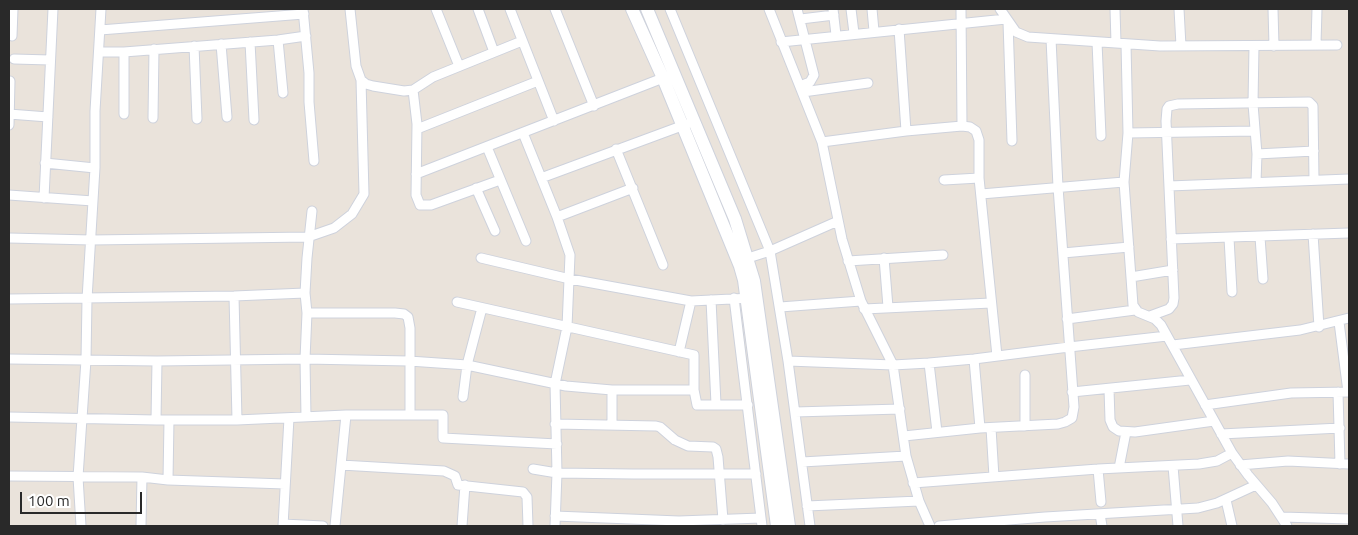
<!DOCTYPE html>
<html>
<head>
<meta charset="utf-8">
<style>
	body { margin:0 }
	#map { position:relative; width:1358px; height:535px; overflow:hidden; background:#eae3db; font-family:Ubuntu,sans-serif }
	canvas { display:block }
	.frame { position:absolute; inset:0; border:10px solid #292929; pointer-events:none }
	.scale { position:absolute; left:20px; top:492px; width:122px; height:22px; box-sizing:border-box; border:2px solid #292929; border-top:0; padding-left:6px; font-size:15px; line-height:18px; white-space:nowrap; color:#292929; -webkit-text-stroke:4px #fff; paint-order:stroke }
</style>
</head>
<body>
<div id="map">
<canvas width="1358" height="535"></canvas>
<div class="frame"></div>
<div class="scale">100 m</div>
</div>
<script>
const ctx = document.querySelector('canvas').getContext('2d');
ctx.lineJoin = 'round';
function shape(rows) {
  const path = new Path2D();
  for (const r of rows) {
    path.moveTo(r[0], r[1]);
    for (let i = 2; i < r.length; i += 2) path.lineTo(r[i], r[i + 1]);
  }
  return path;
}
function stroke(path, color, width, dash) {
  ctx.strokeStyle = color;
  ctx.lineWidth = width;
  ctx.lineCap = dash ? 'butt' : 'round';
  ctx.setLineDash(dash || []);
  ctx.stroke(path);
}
const street = shape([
	[303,9,309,73,309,102,314,161],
	[350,9,356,66,361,80,366,84,373,86,404,91,413,90,433,77,522,41],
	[436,9,459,66],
	[478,9,494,52],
	[510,9,554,121],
	[555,9,594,106],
	[670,9,770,251,788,361,810,526],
	[769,9,822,142,842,239,861,301,893,365,906,456,919,501,930,526],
	[797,9,814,75,810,82,800,86],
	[833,9,836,35],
	[851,9,854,33],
	[872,9,874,31],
	[961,9,962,126],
	[1000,9,1016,32,1028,37,1160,46,1337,45],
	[1115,9,1116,43],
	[1179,9,1181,46],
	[1273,9,1274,46],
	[801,19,834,15],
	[1008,22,1012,141],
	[899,29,906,131],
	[100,30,304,14],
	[12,36,13,9],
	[278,40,283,93],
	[250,42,254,120],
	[781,42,1006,19],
	[1097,42,1101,136],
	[221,44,227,117],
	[1126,44,1128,133,1124,182,1133,305,1138,312,1155,319,1161,325,1232,453,1248,475,1272,503,1287,526],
	[1316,44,1317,9],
	[194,46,197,119],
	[1254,46,1253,104,1257,154,1256,182],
	[99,52,124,52,278,40,306,36],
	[14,59,50,60],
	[413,90,417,124,416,195,420,205,431,205,500,180],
	[803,92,868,83],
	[9,114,48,117],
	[124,114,124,52],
	[153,118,154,49],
	[9,125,10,81],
	[417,129,538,81],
	[523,133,557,217,570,255,567,327,555,384,557,473,555,526],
	[1128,133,1255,131],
	[822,142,906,131,962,126,970,127,976,131,979,140,979,178,997,356],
	[487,147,526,241],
	[616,149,663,265],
	[1257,154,1314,151],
	[45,163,95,168],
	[416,174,663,78],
	[541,178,687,124],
	[944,180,979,178],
	[1169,186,1349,179],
	[476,188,495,231],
	[981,194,1124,182],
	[9,195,93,201],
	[44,198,53,9],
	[557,217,633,188],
	[1313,234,1319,327],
	[1260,237,1263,279],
	[9,238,91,240,308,237,334,228,352,214,364,194,361,80],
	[1229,238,1232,292],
	[1171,239,1349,233],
	[1063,253,1129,247],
	[481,258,570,279,691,301,752,298],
	[748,258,770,251,838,221],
	[884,258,888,307],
	[848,261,943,255],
	[1131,277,1173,270],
	[234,296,237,420],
	[734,298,762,526],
	[9,299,234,296,305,293],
	[711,300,716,404],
	[457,302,694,355,694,390,697,405,748,405],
	[780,307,861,301],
	[864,309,991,303],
	[307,313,395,313,404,314,408,317,410,328,410,415],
	[1150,316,1169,309,1173,304,1174,298,1166,121,1167,109,1169,106,1178,104,1309,102,1313,106,1314,180],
	[1067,319,1135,310],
	[1339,322,1348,392],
	[1173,345,1300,330,1349,318],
	[679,352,691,301],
	[9,359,157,361,305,359,409,361,467,365,566,386,612,390,694,390],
	[974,359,980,428],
	[788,361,893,365,929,363,974,359,1069,347,1167,336],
	[929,363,937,432],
	[1025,375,1025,426],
	[1109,389,1110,420,1113,427,1119,431,1135,432,1214,421],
	[1072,392,1190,380],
	[1338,392,1340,464],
	[463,397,467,365,482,308],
	[1205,405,1291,393,1349,392],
	[795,412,900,409],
	[9,417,156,420,237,420,346,415,443,415,443,438,557,444],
	[306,417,305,359,307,313,305,293,307,258,312,211],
	[156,420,157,361],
	[555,424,656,426,660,427,675,440,688,446,713,447,716,449,718,457,723,520],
	[612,425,612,390],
	[991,428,994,477],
	[1221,434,1340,428],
	[904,436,980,428,1058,424,1065,422,1072,418,1074,407,1058,187,1051,39],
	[802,462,906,456],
	[341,465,444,471,455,476,458,485,523,492,527,497,528,526],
	[1240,465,1288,461,1349,464],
	[1173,466,1178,526],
	[1119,468,1126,432],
	[533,469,557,473,633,474,756,474],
	[1098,469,1101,502],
	[9,476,142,477,168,480,285,484],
	[168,480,169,420],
	[913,483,1098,469,1199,464,1217,461,1232,453],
	[1226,500,1232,526],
	[807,506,919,501],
	[1100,514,1102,526],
	[555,516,679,521,761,518],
	[1282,517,1349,519],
	[283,524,323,526],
	[81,526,78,477,86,360,87,299,95,168,95,111,101,9],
	[141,526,142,477],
	[283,526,289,418],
	[335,526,346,415],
	[462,526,465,485],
	[939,526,1045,517,1198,508,1217,503,1256,485]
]);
const secondary = shape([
	[632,9,663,78,740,266,744,280,777,526],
	[647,9,735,219,754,281,789,526]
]);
stroke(street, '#ced2dc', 11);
stroke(secondary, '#ced2dc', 14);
stroke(street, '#fff', 9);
stroke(secondary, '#fff', 12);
</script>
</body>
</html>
